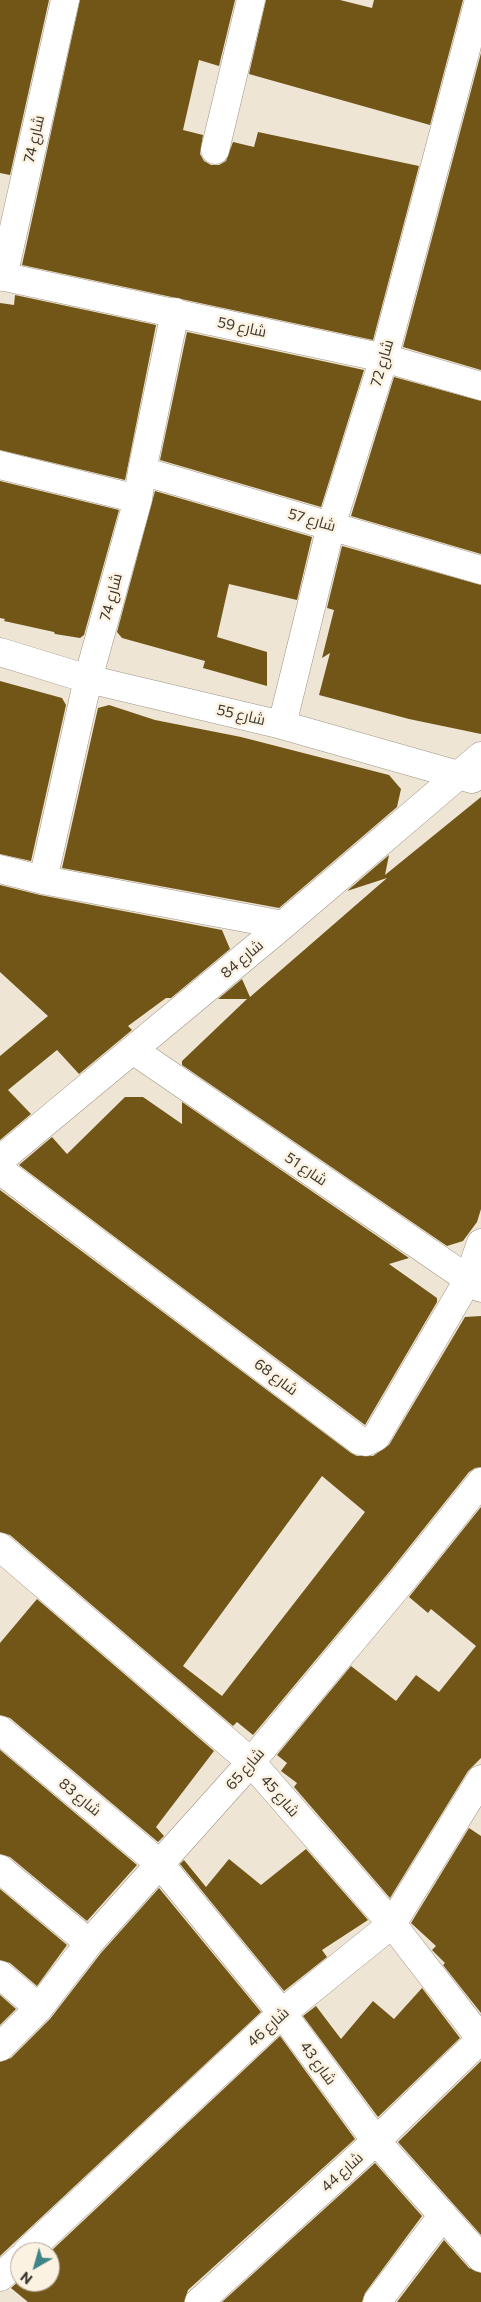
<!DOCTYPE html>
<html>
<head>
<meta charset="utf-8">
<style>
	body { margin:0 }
	#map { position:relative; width:481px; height:2302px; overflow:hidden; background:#eee5d4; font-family:Commissioner,sans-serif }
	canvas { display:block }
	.north { position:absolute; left:10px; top:2242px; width:50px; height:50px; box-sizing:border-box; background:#fcf2e1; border:1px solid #afa79b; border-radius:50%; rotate:218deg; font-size:14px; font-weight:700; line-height:20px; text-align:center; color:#3b3731 }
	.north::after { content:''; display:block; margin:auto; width:18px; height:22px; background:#3d8588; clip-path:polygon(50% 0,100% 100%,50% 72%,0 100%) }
</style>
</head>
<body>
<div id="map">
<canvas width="481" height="2302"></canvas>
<div class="north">N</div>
</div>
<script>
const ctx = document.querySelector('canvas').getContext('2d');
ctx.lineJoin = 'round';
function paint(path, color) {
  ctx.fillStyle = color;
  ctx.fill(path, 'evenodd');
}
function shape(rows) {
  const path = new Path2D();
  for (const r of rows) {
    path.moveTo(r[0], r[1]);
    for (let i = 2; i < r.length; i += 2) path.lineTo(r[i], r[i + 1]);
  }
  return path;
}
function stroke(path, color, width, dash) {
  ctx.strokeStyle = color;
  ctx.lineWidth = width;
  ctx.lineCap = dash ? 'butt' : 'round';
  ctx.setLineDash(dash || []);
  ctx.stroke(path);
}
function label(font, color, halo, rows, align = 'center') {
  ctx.font = font + ' Commissioner,Cairo,sans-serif';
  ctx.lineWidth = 5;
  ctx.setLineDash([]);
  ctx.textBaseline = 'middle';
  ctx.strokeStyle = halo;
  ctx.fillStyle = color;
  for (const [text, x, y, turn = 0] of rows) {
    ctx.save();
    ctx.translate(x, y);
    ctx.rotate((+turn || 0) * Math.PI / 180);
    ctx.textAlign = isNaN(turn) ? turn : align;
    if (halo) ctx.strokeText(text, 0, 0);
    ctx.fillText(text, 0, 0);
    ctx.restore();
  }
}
const building = shape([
	[0,0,49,0,10,175,0,173],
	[80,0,235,0,219,66,199,60,183,130,203,135,200,154,204,161,211,165,219,165,226,161,233,142,254,147,258,132,419,166,373,340,22,265],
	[266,0,340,0,372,8,374,0,463,0,430,125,249,74],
	[481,53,481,370,403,347],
	[15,295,156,325,125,480,0,450,0,303,14,305],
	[187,332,364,370,321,507,160,460],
	[394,377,481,401,481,554,351,516],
	[0,481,119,510,84,635,80,638,55,634,54,632,4,621,5,619,0,618],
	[155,491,312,537,297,600,229,584,217,637,267,652,267,686,203,668,205,661,122,638,117,632],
	[342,546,481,585,481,734,409,719,319,695,330,653,322,658,334,610,327,608],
	[0,681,62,698,66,705,31,861,0,854],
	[109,705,155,720,241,737,389,775,401,789,397,807,279,908,62,868,98,708],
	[481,797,481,1209,477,1222,463,1241,447,1246,182,1065,182,1061,247,999,218,999,242,979,250,997,387,878,347,891,389,855,385,875],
	[0,885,40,895,222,930,230,949,171,998,166,998,128,1026,132,1030,79,1074,57,1050,8,1090,31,1114,0,1140,0,1056,48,1016,0,972],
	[125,1097,143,1097,182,1124,182,1102,409,1258,389,1264,437,1298,437,1302,365,1425,19,1165,52,1137,67,1154],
	[0,1190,351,1453,357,1456,373,1456,389,1445,465,1317,481,1316,481,1467,475,1468,469,1472,390,1571,253,1735,237,1722,233,1726,10,1535,0,1532],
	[322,1476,365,1512,222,1696,183,1666],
	[481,1507,481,1758,468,1771,390,1898,294,1787,297,1783,281,1771,287,1763,277,1755,351,1666,396,1701,416,1675,439,1692,476,1646,431,1609,428,1613,409,1597],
	[37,1599,214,1751,156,1827,164,1836,158,1842,10,1718,0,1715,0,1643],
	[0,1750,137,1865,87,1921,10,1857,0,1854],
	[469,1828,481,1836,481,2013,443,1965,445,1963,432,1950,436,1946,411,1923],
	[306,1849,368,1920,322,1950,327,1957,284,1991,180,1864,184,1860,206,1887,229,1859,261,1885],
	[159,1888,261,2012,0,2256,0,2062,11,2058,50,2019,101,1953],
	[0,1889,67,1945,37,1986,10,1963,0,1960],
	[422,1988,460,2038,378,2117,303,2016,316,2006,341,2039,373,2001,394,2019],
	[0,1995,16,2009,0,2025],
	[280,2036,355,2139,188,2290,184,2302,28,2302,11,2288,20,2280,20,2282,50,2282,50,2252],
	[481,2061,481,2235,398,2142],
	[375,2163,422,2216,365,2293,362,2302,222,2302],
	[444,2240,469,2268,481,2273,481,2302,397,2302]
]);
const street = shape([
	[215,150,251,0],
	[0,276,384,358,481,386],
	[3,277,65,0],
	[0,465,138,499],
	[142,471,481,570],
	[0,652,88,679,282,725,472,779],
	[282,725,331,526,384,358,479,0],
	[0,869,43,880,283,925],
	[43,880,88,679,138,499,142,471,175,312],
	[133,1050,481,1288],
	[0,1160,283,925,481,756],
	[0,1170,360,1441,366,1442,376,1437,468,1280,481,1243],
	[0,1547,251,1762,392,1924,481,2039],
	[0,1730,160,1864,282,2013,376,2141,481,2258],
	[0,1869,89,1943],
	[0,1975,39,2008],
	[0,2047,39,2008,89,1943,251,1762,402,1581,481,1482],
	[27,2252,282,2013,392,1924,481,1779],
	[0,2277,20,2259],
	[199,2302,376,2141,481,2039],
	[377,2302,443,2215]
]);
const streetNames = [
	["شارع 74",34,139,-77],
	["شارع 59",242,327,12],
	["شارع 72",382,363,-74],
	["شارع 57",312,520,16],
	["شارع 74",111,597,-75],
	["شارع 55",241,715,13],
	["شارع 84",242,959,-40],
	["شارع 51",306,1169,34],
	["شارع 68",276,1377,37],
	["شارع 65",245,1769,-49],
	["شارع 45",280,1796,49],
	["شارع 83",80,1797,40],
	["شارع 46",268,2027,-42],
	["شارع 43",318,2063,54],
	["شارع 44",342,2172,-42]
];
paint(building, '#725618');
stroke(street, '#9f9687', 29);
stroke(street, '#fff', 28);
label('15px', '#3b3731', '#fcf2e1', streetNames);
</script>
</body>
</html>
